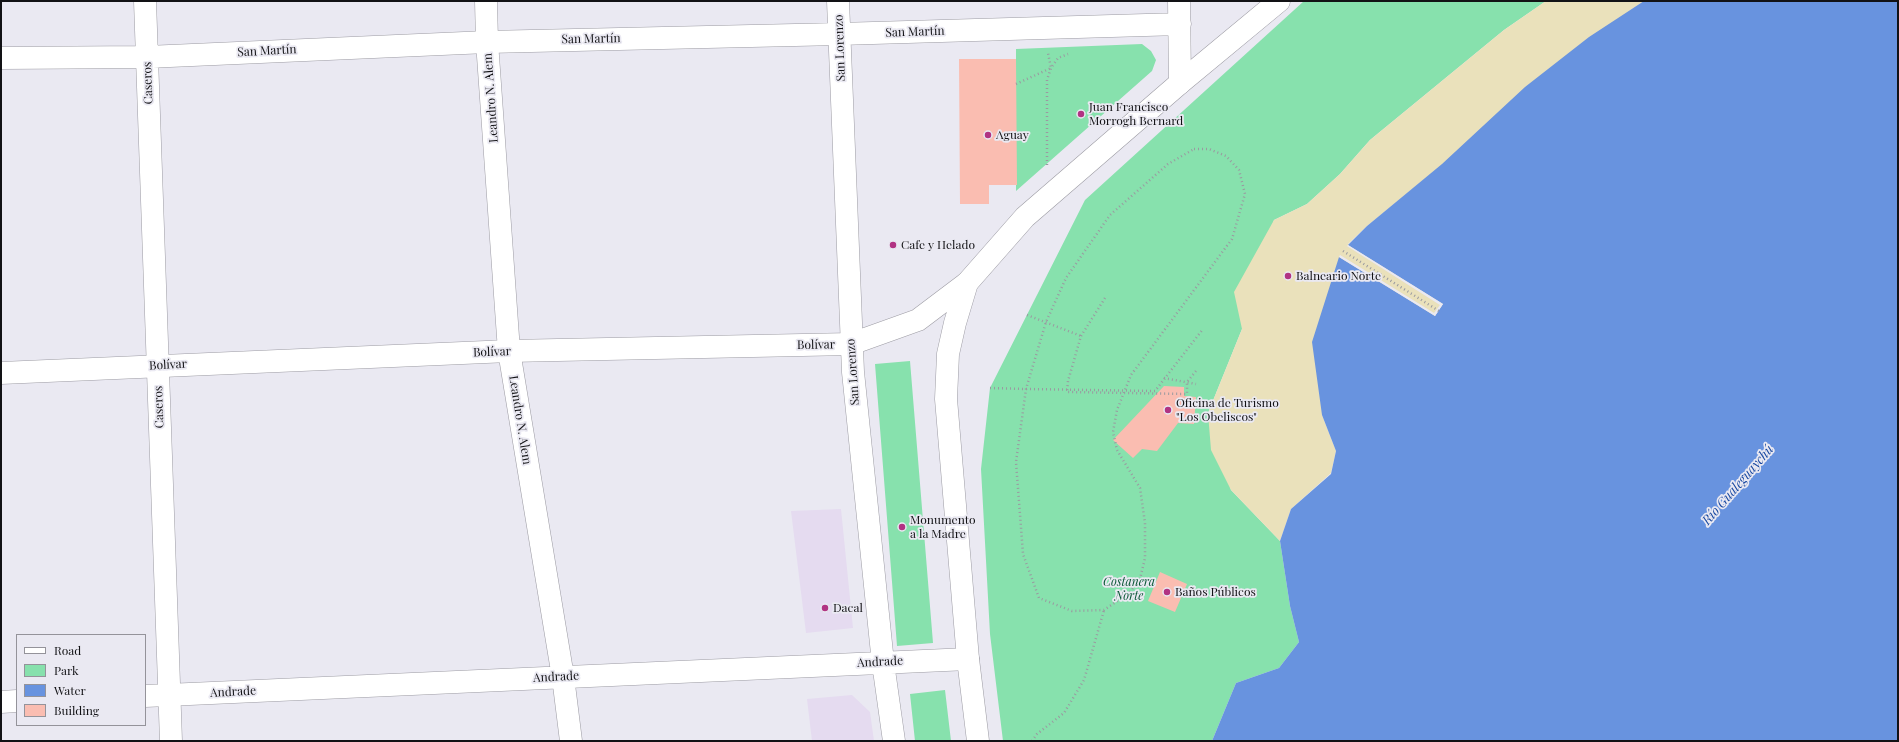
<!DOCTYPE html>
<html>
<head>
<meta charset="utf-8">
<style>
	body { margin:0 }
	#map { position:relative; width:1899px; height:742px; overflow:hidden; background:#eae9f2; font-family:"Playfair Display",serif }
	canvas { display:block }
	.frame { position:absolute; inset:0; border:2px solid #121215; pointer-events:none }
	.legend { position:absolute; left:16px; top:634px; width:130px; height:92px; box-sizing:border-box; background:#eae9f2; border:1px solid #94939a; margin:0; padding:5px 7px; list-style:none; font-size:12px; color:#121215 }
	.legend li { display:flex; align-items:center; gap:8px; height:20px }
	.legend b { width:20px; border:1px solid #94939a }
</style>
</head>
<body>
<div id="map">
<canvas width="1899" height="742"></canvas>
<div class="frame"></div>
<ul class="legend">
<li><b style="height:5px;background:#fff"></b>Road</li>
<li><b style="height:11px;background:#87e1ad"></b>Park</li>
<li><b style="height:11px;background:#6893df"></b>Water</li>
<li><b style="height:11px;background:#fabdb1"></b>Building</li>
</ul>
</div>
<script>
const ctx = document.querySelector('canvas').getContext('2d');
ctx.lineJoin = 'round';
function paint(path, color) {
  ctx.fillStyle = color;
  ctx.fill(path, 'evenodd');
}
function shape(rows) {
  const path = new Path2D();
  for (const r of rows) {
    path.moveTo(r[0], r[1]);
    for (let i = 2; i < r.length; i += 2) path.lineTo(r[i], r[i + 1]);
  }
  return path;
}
function stroke(path, color, width, dash) {
  ctx.strokeStyle = color;
  ctx.lineWidth = width;
  ctx.lineCap = dash ? 'butt' : 'round';
  ctx.setLineDash(dash || []);
  ctx.stroke(path);
}
function label(font, color, halo, rows, align = 'center') {
  ctx.font = font + ' "Playfair Display",serif';
  ctx.lineWidth = 3.5;
  ctx.setLineDash([]);
  ctx.textBaseline = 'middle';
  ctx.strokeStyle = halo;
  ctx.fillStyle = color;
  for (const [text, x, y, turn = 0] of rows) {
    ctx.save();
    ctx.translate(x, y);
    ctx.rotate((+turn || 0) * Math.PI / 180);
    ctx.textAlign = isNaN(turn) ? turn : align;
    if (halo) ctx.strokeText(text, 0, 0);
    ctx.fillText(text, 0, 0);
    ctx.restore();
  }
}
const commercial = shape([
	[841,509,853,628,806,633,791,511],
	[852,695,870,712,874,741,812,741,807,699]
]);
const green = shape([
	[1304,1,1546,1,1504,30,1370,140,1340,174,1307,204,1274,220,1242,329,1208,413,1231,490,1280,541,1290,606,1299,642,1279,668,1236,683,1212,741,1003,741,990,634,981,469,990,388,1085,200],
	[1142,44,1151,51,1156,60,1152,71,1016,191,1016,49],
	[910,361,933,643,897,646,875,364],
	[945,690,951,741,915,741,910,694]
]);
const sand = shape([
	[1546,1,1644,1,1367,226,1348,244,1443,304,1435,316,1322,415,1336,451,1331,473,1291,509,1280,541,1231,490,1211,450,1208,413,1242,329,1234,292,1274,220,1307,204,1340,174,1370,140,1504,30]
]);
const water = shape([
	[1644,1,1898,1,1898,741,1212,741,1236,683,1279,668,1299,642,1290,606,1280,541,1291,509,1331,474,1336,451,1322,415,1312,342,1339,257,1435,316,1443,304,1348,245,1367,226,1442,164,1525,87,1589,37]
]);
const pier = shape([
	[1348,245,1443,304,1435,316,1339,257,1340,255,1434,313,1440,305,1347,246]
]);
const building = shape([
	[959,59,1016,59,1017,185,989,185,989,204,960,204],
	[1164,386,1184,387,1184,396,1196,397,1194,424,1178,423,1157,451,1142,449,1133,458,1113,440],
	[1160,572,1187,584,1175,612,1148,601]
]);
const path = shape([
	[1016,84,1051,68,1048,53],
	[1194,149,1209,149,1226,156,1239,170,1245,194,1232,239,1131,375,1117,410,1113,432,1117,450,1140,488,1145,523,1145,558,1140,579,1129,593,1104,610,1072,611,1039,598,1023,554,1016,462,1026,389,1046,322,1066,278,1110,215,1168,164,1194,149],
	[1047,165,1047,80,1051,68,1058,58,1068,54],
	[1343,251,1439,311],
	[1105,298,1081,336,1068,381,1067,392,1187,394,1187,382,1196,371],
	[1027,315,1081,336],
	[990,388,1026,389],
	[1032,741,1037,734,1064,713,1084,680,1104,610]
]);
const minor = shape([
	[145,1,171,741],
	[486,1,487,42,509,351,563,677,571,741],
	[838,1,853,372,883,663,894,741],
	[1179,1,1180,83],
	[1,58,147,57,487,42,839,34,1180,24],
	[1,373,509,351,851,344,918,320,967,283],
	[145,696,968,659],
	[1,702,17,701]
]);
const major = shape([
	[978,741,968,659,946,399,948,354,955,323,967,283,1025,217,1180,83,1279,1]
]);
const pathBridge = shape([
	[1164,378,1196,384],
	[1026,389,1155,391,1203,329]
]);
const markers = [
	[1081,114,4,"#b13383"],
	[988,135,4,"#b13383"],
	[893,245,4,"#b13383"],
	[1288,276,4,"#b13383"],
	[1168,410,4,"#b13383"],
	[902,527,4,"#b13383"],
	[1167,592,4,"#b13383"],
	[825,608,4,"#b13383"]
];
const streetNames = [
	["San Martín",915,32,-2],
	["San Martín",591,39,-1],
	["San Lorenzo",840,48,-92],
	["San Martín",267,51,-3],
	["Caseros",148,83,-92],
	["Leandro N. Alem",491,98,-94],
	["Bolívar",816,345,-1],
	["Bolívar",492,352,-2],
	["Bolívar",168,365,-3],
	["San Lorenzo",853,372,-94],
	["Caseros",159,407,-92],
	["Leandro N. Alem",520,420,81],
	["Andrade",880,662,-3],
	["Andrade",556,677,-3],
	["Andrade",233,692,-3]
];
const poiNames = [
	["Juan Francisco",1089,107],
	["Morrogh Bernard",1089,121],
	["Aguay",996,135],
	["Cafe y Helado",901,245],
	["Balneario Norte",1296,276],
	["Oficina de Turismo",1176,403],
	["\"Los Obeliscos\"",1176,417],
	["Monumento",910,520],
	["a la Madre",910,534],
	["Baños Públicos",1175,592],
	["Dacal",833,608]
];
const parkNames = [
	["Costanera",1129,582],
	["Norte",1129,596]
];
const waterNames = [
	["Río Gualeguaychú",1738,485,-49]
];
paint(commercial, '#e5dbf0');
paint(green, '#87e1ad');
paint(sand, '#eae1bb');
paint(water, '#6893df');
paint(pier, '#eae9f2');
paint(building, '#fabdb1');
stroke(minor, '#9c9ba3', 23);
stroke(major, '#9c9ba3', 23);
stroke(path, '#9a9aa0', 2.5, [1, 3]);
stroke(minor, '#fff', 22);
stroke(major, '#fff', 22);
stroke(pathBridge, '#9a9aa0', 2.5, [1, 3]);
for (const [x, y, r, color] of markers) {
  const dot = new Path2D();
  dot.arc(x, y, r, 0, 2 * Math.PI);
  ctx.fillStyle = color;
  ctx.fill(dot);
  stroke(dot, '#eae9f2', 1.5);
}
label('12px', '#121215', '#eae9f2', streetNames);
label('12px', '#121215', '#eae9f2', poiNames, 'left');
label('italic 12px', '#095735', '#eae9f2', parkNames);
label('italic 13px', '#1848a1', '#eae9f2', waterNames);
</script>
</body>
</html>
